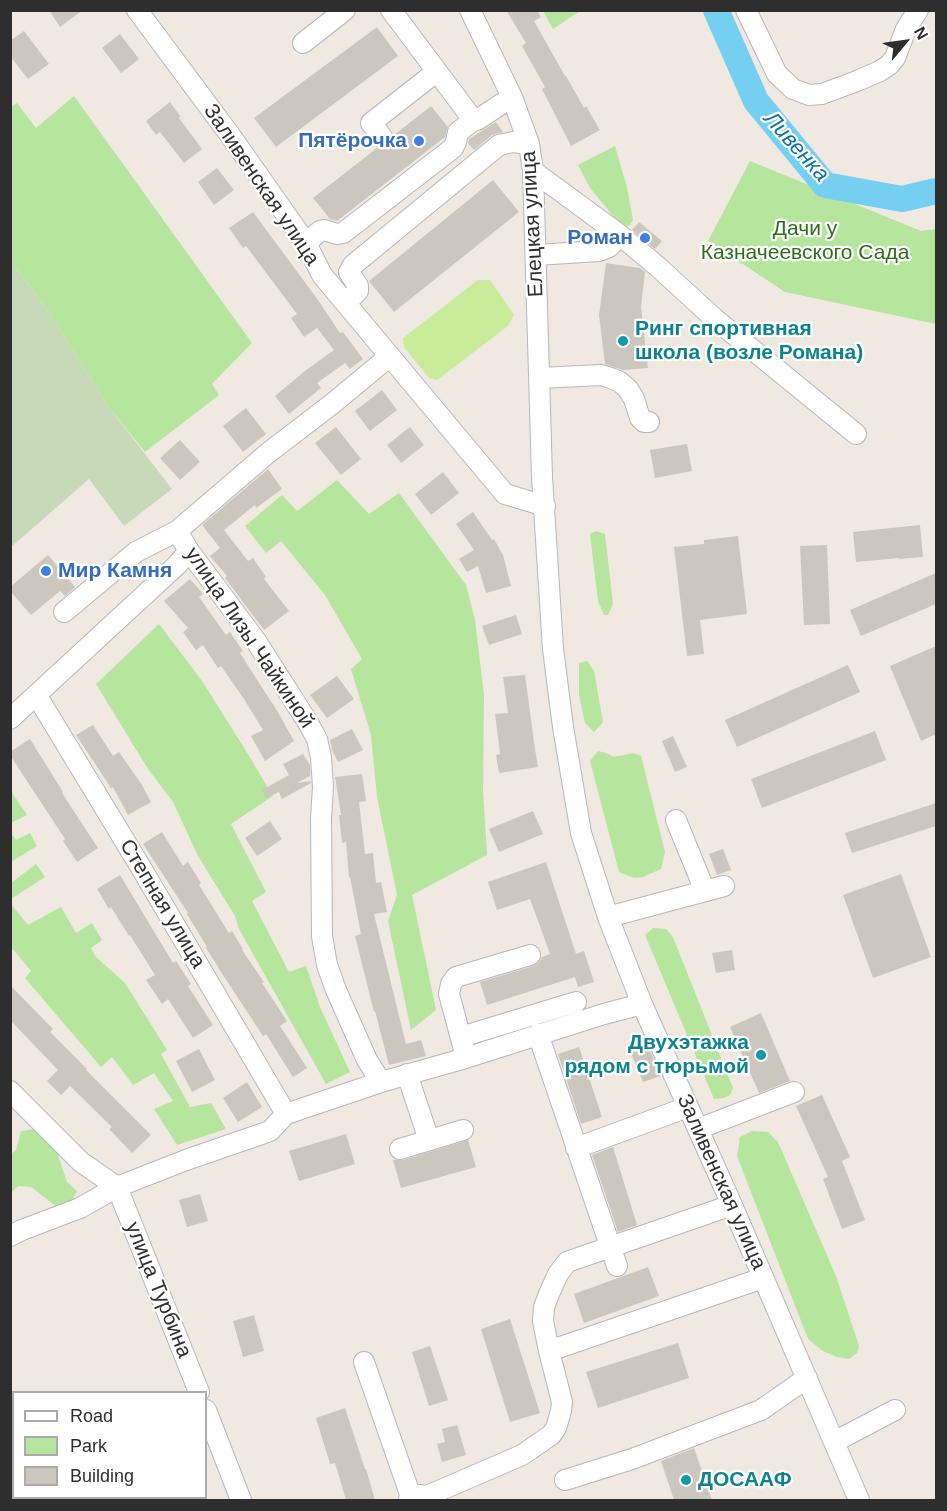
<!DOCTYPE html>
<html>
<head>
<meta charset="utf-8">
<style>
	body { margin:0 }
	#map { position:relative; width:947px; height:1511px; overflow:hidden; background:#efe9e1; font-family:Arial,sans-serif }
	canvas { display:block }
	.frame { position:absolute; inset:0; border:12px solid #2e2e2e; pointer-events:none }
	.legend { position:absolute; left:12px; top:1391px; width:195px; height:108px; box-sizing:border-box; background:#fff; border:2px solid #ababab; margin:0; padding:8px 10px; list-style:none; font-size:18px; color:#2e2e2e }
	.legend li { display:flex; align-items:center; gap:12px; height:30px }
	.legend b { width:30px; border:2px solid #ababab }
	.north { position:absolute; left:875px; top:12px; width:60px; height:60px; -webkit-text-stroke:4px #fff; paint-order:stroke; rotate:61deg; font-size:16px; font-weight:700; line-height:24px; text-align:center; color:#2e2e2e }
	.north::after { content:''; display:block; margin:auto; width:21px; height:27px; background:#2e2e2e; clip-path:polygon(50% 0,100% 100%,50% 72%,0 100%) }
</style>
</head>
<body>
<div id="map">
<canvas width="947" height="1511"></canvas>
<div class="frame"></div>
<ul class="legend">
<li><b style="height:8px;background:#fff"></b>Road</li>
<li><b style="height:16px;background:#b6e59e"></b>Park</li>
<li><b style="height:16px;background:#cbc7bf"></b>Building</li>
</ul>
<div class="north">N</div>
</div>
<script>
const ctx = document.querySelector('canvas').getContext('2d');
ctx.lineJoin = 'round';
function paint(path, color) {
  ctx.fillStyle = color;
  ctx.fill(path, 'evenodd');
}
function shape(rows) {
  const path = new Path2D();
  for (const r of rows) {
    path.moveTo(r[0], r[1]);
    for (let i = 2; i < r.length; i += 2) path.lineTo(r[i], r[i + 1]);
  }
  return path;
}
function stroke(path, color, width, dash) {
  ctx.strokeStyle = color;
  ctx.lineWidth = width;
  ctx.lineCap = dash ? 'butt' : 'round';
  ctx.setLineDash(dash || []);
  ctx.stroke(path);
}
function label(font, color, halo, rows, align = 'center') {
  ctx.font = font + ' Arial,sans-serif';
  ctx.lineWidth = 4.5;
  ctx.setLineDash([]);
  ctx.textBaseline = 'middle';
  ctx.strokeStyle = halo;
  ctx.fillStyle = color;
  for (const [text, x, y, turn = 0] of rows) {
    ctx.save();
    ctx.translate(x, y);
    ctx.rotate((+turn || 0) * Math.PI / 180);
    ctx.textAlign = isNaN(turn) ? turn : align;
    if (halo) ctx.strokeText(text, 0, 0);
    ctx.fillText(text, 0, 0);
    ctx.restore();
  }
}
const green = shape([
	[543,11,580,11,553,29],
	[74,96,252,343,212,384,219,395,145,452,108,406,51,315,11,261,11,107,17,103,36,128],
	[615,146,627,188,633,220,629,226,625,226,614,217,590,188,578,165],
	[750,161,921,231,936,229,936,324,785,292,708,241],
	[337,480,369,514,399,493,466,585,475,620,484,695,483,790,487,855,412,895,436,1010,411,1030,388,921,397,895,377,797,371,735,351,669,362,659,325,595,281,541,266,553,245,526,282,495,297,511],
	[596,531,605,534,613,604,608,615,604,615,598,601,590,534],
	[159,624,202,681,243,746,273,796,231,824,266,892,252,901,289,972,306,966,320,1007,350,1072,326,1084,239,929,235,916,198,856,173,802,148,769,96,684],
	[587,661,594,671,603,722,594,732,585,723,579,695,579,663],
	[598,751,606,753,614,757,633,753,641,756,665,852,661,869,643,877,634,878,619,872,590,761],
	[11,791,27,815,11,823,10,823],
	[11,833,16,840,30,833,37,846,11,862],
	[36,864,45,877,11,899,11,883],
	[10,903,28,925,61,907,76,933,92,923,102,940,91,948,96,957,125,983,167,1050,161,1054,190,1107,211,1103,226,1129,177,1145,154,1109,173,1101,154,1073,133,1085,112,1057,101,1067,25,978,31,971,11,947],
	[653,928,666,929,673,937,733,1088,730,1095,724,1098,714,1099,645,935],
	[34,1129,56,1150,67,1182,77,1191,71,1202,57,1207,31,1187,18,1186,11,1193,11,1154,16,1150,21,1131],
	[752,1131,768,1132,778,1142,836,1276,859,1346,857,1353,849,1359,837,1357,823,1351,808,1339,737,1156,740,1137]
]);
const cemetery = shape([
	[11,261,51,315,108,406,172,489,124,526,89,479,11,547]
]);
const pitch = shape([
	[478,280,490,280,514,315,508,326,437,380,429,378,404,347,403,338]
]);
const river = shape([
	[716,10,756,101,825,185,902,199,936,191]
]);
const building = shape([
	[49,10,83,10,60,27],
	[506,10,537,10,541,17,534,21,565,76,566,76,584,108,586,106,600,130,571,146,542,89,545,87,522,46,526,43],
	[377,27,398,56,276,147,254,118],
	[24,31,49,64,28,79,10,56,10,41],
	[120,34,139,59,121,73,102,48],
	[170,102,180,116,179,118,202,149,184,163,160,132,156,135,146,121],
	[431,106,448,127,445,137,337,221,330,219,313,198,377,148,383,149,389,147,393,142,394,135],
	[496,122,503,132,492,135,474,150,468,143,469,139],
	[217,168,234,190,214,205,198,182],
	[493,180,519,212,394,312,369,281],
	[253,212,318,300,340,333,343,332,363,359,350,369,345,363,317,383,321,388,289,414,275,396,306,370,334,350,317,328,304,337,291,318,297,314,246,246,243,248,229,228],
	[639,222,662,241,655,249,632,230],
	[606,263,640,268,645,272,641,307,648,368,623,370,605,364,599,315],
	[382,390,397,410,370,431,355,411],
	[246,408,266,434,243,452,223,426],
	[336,427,361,459,341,475,315,443],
	[410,427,424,445,401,463,387,445],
	[180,440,200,462,180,480,160,458],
	[687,444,692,471,655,478,650,450],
	[268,469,282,489,256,508,255,505,224,530,248,561,253,558,266,577,264,579,289,611,264,630,225,578,227,576,210,556,220,548,202,525],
	[443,472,459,493,431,515,415,494],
	[473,512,492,540,494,539,503,555,511,586,486,593,478,566,467,572,459,559,474,550,456,524],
	[920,525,923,557,899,559,899,558,856,562,853,532],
	[738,536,747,614,700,620,704,654,687,656,674,547,704,544,704,540],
	[827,545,830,624,804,625,800,546],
	[48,555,75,587,65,596,60,591,31,615,10,591,10,587],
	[936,573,936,604,861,636,850,610],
	[190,579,203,594,199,597,226,635,230,632,243,651,240,653,279,714,294,741,265,761,251,736,263,730,244,699,221,666,218,668,203,645,196,650,183,632,188,628,164,601],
	[516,615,522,634,489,645,482,626],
	[936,646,936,734,921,741,890,666],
	[848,665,860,692,737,747,725,720],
	[525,675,535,749,538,767,499,773,496,755,500,754,495,714,508,713,503,677],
	[337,676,354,699,327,718,310,695],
	[93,725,113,756,119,752,142,785,151,802,128,815,113,787,111,788,76,735],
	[352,729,363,750,338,762,332,750,330,740],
	[875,731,886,760,762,808,751,779],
	[673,736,687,767,675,772,662,741],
	[30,739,63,792,62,793,98,848,77,862,63,841,65,839,10,755,10,752],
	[303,754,310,765,310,776,297,783,311,781,311,783,282,799,279,792,266,798,262,790,289,775,283,764],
	[362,774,366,801,359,802,365,854,373,853,376,883,381,882,387,912,374,914,406,1044,421,1040,426,1056,389,1065,375,1011,374,1012,355,936,361,934,350,877,349,877,346,842,342,843,339,815,341,815,335,777],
	[936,803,936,826,852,853,845,833],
	[533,811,543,834,499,852,489,829],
	[270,821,282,839,257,856,245,838],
	[162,832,183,866,188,862,201,883,199,885,229,933,232,931,243,949,242,950,264,982,262,983,287,1021,280,1026,307,1068,293,1077,266,1034,263,1036,225,978,206,948,207,947,187,914,188,913,143,844],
	[723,849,731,870,717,875,709,854],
	[546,862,576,954,584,951,594,982,578,987,575,977,487,1005,480,982,533,966,539,963,542,957,550,954,530,899,497,910,488,882],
	[901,874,931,957,873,978,843,895],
	[120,875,173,963,176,961,191,984,188,986,213,1025,193,1038,168,999,162,1004,146,980,155,975,130,935,129,936,111,907,109,909,97,889],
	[732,950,735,970,716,973,712,953],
	[10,985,53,1029,50,1032,87,1069,86,1070,151,1135,132,1153,109,1129,112,1127,70,1086,61,1095,47,1081,58,1070,10,1020],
	[761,1013,790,1081,759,1093,730,1027],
	[648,1046,661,1076,643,1082,631,1053],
	[579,1047,602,1117,581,1124,558,1054],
	[199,1049,215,1080,192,1092,176,1061],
	[247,1082,262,1107,238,1122,223,1098],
	[822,1095,850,1157,842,1161,865,1220,842,1229,823,1179,828,1177,796,1106],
	[346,1134,355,1164,299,1181,289,1151],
	[468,1140,476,1167,401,1188,393,1160,403,1160],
	[613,1147,637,1225,618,1232,592,1155],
	[200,1194,208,1221,187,1227,179,1200],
	[648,1267,659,1296,584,1323,574,1294],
	[254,1315,264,1351,243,1357,233,1321],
	[510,1319,540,1413,510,1422,481,1329],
	[678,1343,689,1378,598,1408,586,1372],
	[430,1346,448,1400,429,1406,412,1352],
	[345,1408,365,1469,366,1469,375,1500,346,1500,335,1463,330,1464,316,1418],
	[457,1425,466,1455,442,1462,437,1444,445,1442,442,1429],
	[694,1448,712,1500,674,1500,661,1461]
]);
const minor = shape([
	[137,10,230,135,306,243,322,275,505,494,545,506],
	[391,10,471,117,474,120,477,120,512,97],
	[470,10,512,97,529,144,533,171,542,477,553,649,563,727,581,833,608,917,642,1004,732,1205,859,1500],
	[746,10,777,74,793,89,809,95,822,94,857,81,880,71,889,65,895,58,906,29,918,10],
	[303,43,345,10],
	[382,137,371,123,436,72],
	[533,171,616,232,657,266,715,319,856,434],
	[306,243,320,231,324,230,337,234,343,233,453,148,456,142,458,132,474,120],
	[536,255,599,251,609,247,612,244,616,237,616,232],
	[346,303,358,291,358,286,349,272,353,265,499,145,513,142,529,144],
	[540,378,601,375,611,378,620,382,628,389,634,399,640,418,644,422,649,422],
	[177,531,189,551,256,641,307,721,317,739,321,757,323,787,321,818,322,936,327,965,336,990,367,1060,381,1082],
	[64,612,136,552,177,531,268,453,332,404,390,356],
	[37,696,143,871,286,1114],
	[10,719,177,565,189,551],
	[676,820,705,891],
	[608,917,724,886],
	[538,1034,617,1266],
	[461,1037,576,1002],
	[466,1057,449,994,451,984,456,977,530,955],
	[407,1074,429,1140],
	[10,1091,81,1162,117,1187],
	[698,1129,794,1092],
	[576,1148,688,1107],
	[400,1149,463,1130],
	[117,1187,199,1392],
	[10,1236,22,1230,80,1208,117,1187,186,1160,270,1131,286,1114,381,1082,459,1060,604,1014,642,1004],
	[549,1351,763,1278],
	[364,1362,410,1494,409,1500],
	[206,1410,241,1500],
	[834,1442,895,1410],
	[565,1480,632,1459,761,1410,807,1378],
	[410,1494,427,1496,522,1455,551,1435,556,1428,561,1411,562,1402,549,1351,543,1321,544,1307,549,1294,558,1274,567,1262,732,1205]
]);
const markers = [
	[419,141,6,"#3f7fe0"],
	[645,238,6,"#3f7fe0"],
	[623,341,6,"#0f9aa8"],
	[46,571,6,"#3f7fe0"],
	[761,1055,6,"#0f9aa8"],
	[686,1480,6,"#0f9aa8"]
];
const shopNames = [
	["Пятёрочка",407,141],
	["Роман",633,238],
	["Мир Камня",58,571,"left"]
];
const streetNames = [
	["Заливенская улица",261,185,56],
	["Елецкая улица",533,224,-93],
	["улица Лизы Чайкиной",249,638,56],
	["Степная улица",162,904,59],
	["Заливенская улица",721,1182,66],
	["улица Турбина",158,1290,68]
];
const parkNames = [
	["Дачи у",805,229],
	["Казначеевского Сада",805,253]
];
const cultureNames = [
	["Ринг спортивная",635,329],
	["школа (возле Романа)",635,353],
	["Двухэтажка",749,1043,"right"],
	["рядом с тюрьмой",749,1067,"right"],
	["ДОСААФ",698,1480]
];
const waterNames = [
	["Ливенка",796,147,48]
];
paint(green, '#b6e59e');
paint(cemetery, '#c8d9b8');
paint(pitch, '#c9ec9a');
stroke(river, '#75cff0', 26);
paint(building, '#cbc7bf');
stroke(minor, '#b4b7c1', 22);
stroke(minor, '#fff', 20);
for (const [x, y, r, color] of markers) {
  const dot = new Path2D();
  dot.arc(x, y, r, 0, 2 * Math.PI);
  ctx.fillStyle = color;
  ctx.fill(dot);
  stroke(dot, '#fff', 2);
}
label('bold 21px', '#366cbe', '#fff', shopNames, 'right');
label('21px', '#2e2e2e', '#fff', streetNames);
label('21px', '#2c6e1b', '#fff', parkNames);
label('bold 21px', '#0d838f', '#fff', cultureNames, 'left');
label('italic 22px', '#0d6fa3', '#fff', waterNames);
</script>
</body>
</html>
